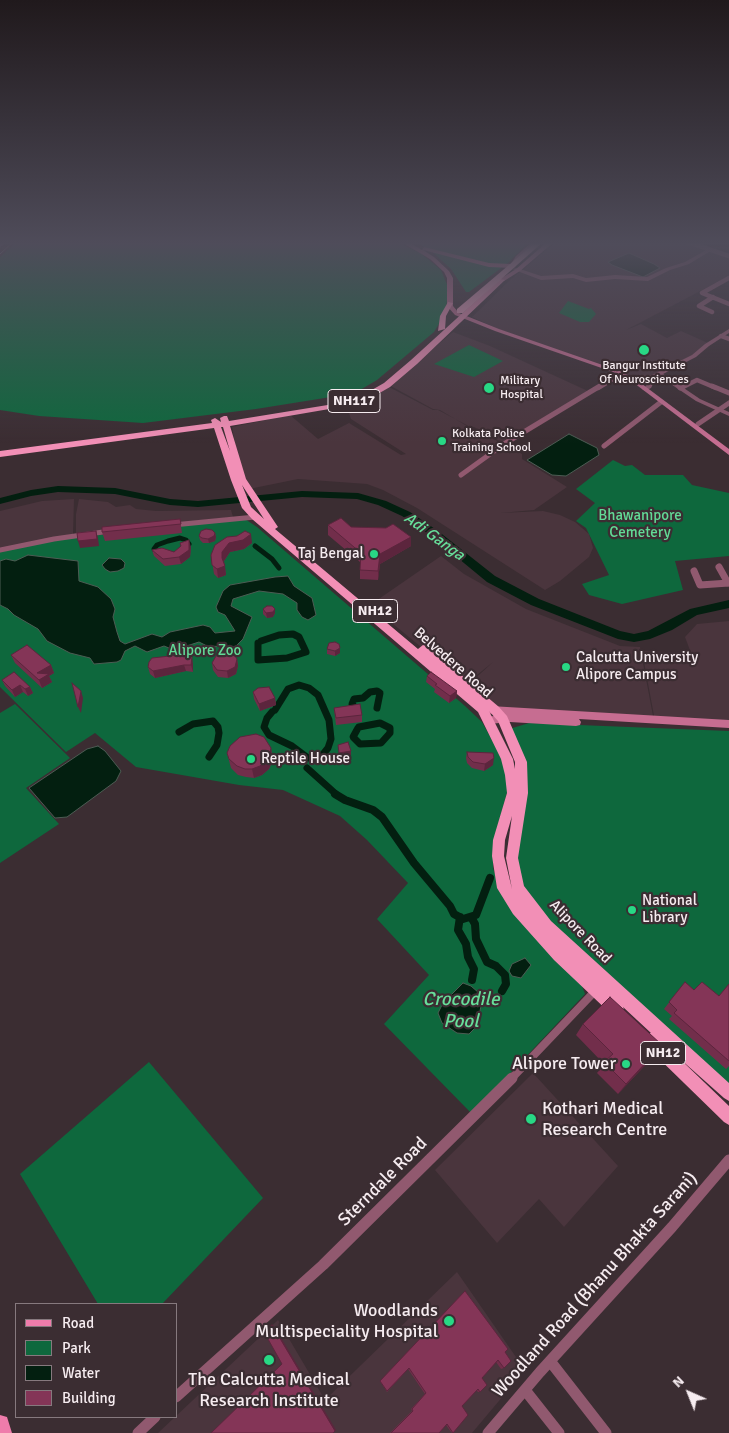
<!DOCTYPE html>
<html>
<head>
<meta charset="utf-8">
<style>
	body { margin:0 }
	#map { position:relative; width:729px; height:1433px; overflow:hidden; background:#3b2d32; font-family:Signika,sans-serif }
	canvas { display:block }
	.legend { position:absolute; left:15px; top:1303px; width:162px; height:115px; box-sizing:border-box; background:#3b2d32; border:1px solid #86797e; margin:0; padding:6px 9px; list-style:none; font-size:15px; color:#f6ecf0 }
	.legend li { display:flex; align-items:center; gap:10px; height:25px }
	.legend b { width:25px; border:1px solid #86797e }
	.north { position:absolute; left:664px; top:1368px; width:50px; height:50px; -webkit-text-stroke:4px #3b2d32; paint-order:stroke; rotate:316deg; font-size:14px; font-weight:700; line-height:20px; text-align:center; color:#f6ecf0 }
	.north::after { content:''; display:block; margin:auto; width:18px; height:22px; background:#f6ecf0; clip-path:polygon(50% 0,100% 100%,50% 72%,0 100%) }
</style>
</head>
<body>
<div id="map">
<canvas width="729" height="1433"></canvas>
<ul class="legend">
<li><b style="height:6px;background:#ef7cab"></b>Road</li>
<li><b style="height:14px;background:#0e683d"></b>Park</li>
<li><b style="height:14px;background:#031f10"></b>Water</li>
<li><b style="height:14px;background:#843557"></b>Building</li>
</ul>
<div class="north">N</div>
</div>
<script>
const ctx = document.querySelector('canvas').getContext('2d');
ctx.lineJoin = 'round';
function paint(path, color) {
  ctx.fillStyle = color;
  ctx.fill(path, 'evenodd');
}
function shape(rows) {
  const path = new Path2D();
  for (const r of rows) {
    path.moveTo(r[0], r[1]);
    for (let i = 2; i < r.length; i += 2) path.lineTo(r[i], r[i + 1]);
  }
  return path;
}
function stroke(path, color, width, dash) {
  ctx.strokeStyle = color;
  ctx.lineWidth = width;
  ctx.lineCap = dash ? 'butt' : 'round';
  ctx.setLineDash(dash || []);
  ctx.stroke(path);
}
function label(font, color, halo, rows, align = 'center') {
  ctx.font = font + ' Signika,sans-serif';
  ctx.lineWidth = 4.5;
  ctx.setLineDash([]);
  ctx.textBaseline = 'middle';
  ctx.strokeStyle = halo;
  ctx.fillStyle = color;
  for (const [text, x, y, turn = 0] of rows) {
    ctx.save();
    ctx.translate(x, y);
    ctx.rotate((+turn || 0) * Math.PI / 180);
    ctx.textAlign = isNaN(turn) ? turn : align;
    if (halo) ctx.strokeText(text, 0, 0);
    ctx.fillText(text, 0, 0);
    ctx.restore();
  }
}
const built = shape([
	[556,242,686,242,729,257,729,276,626,330,641,324,667,338,681,331,708,343,693,355,652,376,630,376,612,368,498,329,472,317,511,279],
	[453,332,490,346,590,392,503,443,474,427,467,426,440,410,433,409,389,385],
	[389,387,433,410,438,410,522,454,522,459,567,487,534,510,500,513,543,511,560,515,575,522,589,534,593,548,589,557,560,581,545,590,417,508,383,490,367,484,298,479,249,489,238,459,232,427,290,415,318,439,349,423,401,455,406,454,351,419,347,407],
	[74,499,73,534,0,549,0,511,42,501],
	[79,499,108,502,116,507,130,505,136,509,156,511,231,510,233,517,76,534,76,514],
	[441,556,464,574,526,609,620,646,640,647,654,721,498,714,468,685,493,662,466,684,370,605],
	[729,621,729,724,655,721,642,651,691,653,685,637,697,624],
	[533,1073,618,1166,564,1227,539,1199,497,1243,435,1170],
	[457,1272,525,1370,472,1433,158,1433,278,1320,325,1400]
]);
const green = shape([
	[16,242,397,242,422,254,441,270,448,287,446,312,434,332,377,380,360,390,337,396,256,409,143,423,39,416,0,410,0,257],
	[415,242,529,242,508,263,469,292,466,292,451,269,431,251],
	[568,301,589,309,591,308,596,314,589,322,580,322,559,313],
	[469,345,503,361,474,377,434,364],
	[613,460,625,466,632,465,645,475,683,475,692,485,729,493,729,556,675,561,683,590,622,604,589,595,582,584,609,575,586,528,576,521,595,503,576,489],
	[245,519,257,527,465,706,482,722,506,765,508,789,493,843,493,868,503,898,579,978,585,994,472,1114,384,1024,429,975,377,919,408,883,367,840,340,816,283,790,239,785,136,767,95,733,66,752,0,687,0,551,55,540],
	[15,704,70,758,26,788,59,824,0,863,0,713],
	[529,723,729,731,729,1094,548,926,515,875,517,761,506,730],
	[149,1062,263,1198,162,1304,98,1304,20,1174]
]);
const water = shape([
	[629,253,654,264,660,268,643,277,612,265,608,262,629,253],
	[569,434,597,448,599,455,566,476,552,475,527,460,569,434],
	[28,555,78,561,79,581,98,587,111,599,115,609,113,617,117,632,120,641,125,644,152,634,162,637,170,632,203,625,210,627,215,633,235,631,225,615,218,612,216,607,223,591,230,585,275,577,288,576,294,586,312,598,316,615,308,620,302,617,297,610,297,603,283,594,259,591,233,599,231,606,252,617,243,639,235,647,207,646,199,642,174,650,164,646,147,652,135,646,125,651,121,660,117,662,94,664,90,658,70,653,47,641,38,629,14,615,8,609,0,605,0,561,6,559,15,561,28,555],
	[109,558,121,559,125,563,124,568,118,571,110,572,105,569,102,565,109,558],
	[98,746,105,751,121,771,116,781,67,817,55,818,29,788,87,749,98,746],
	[525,958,531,965,521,978,512,976,509,971,512,964,525,958],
	[463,983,471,986,479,993,482,1001,477,1026,469,1034,457,1033,442,1023,438,1013,443,1003,463,983]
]);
const canalFar2 = shape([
	[255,546,272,559,279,568],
	[157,554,154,549,157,545,168,541,180,538,186,540,189,544]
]);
const canalFar1 = shape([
	[258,643,258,660,287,658,306,652,299,637,293,634,279,635,261,641],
	[356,709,352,704,354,699,363,698,370,692,377,691,380,693,377,708],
	[272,712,267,718,264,727,269,735,292,746,308,758,320,758,328,748,331,739,329,720,318,695,309,688,299,685,288,689,275,710],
	[358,728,353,737,360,744,381,743,390,733,390,728,380,723,359,727],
	[179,732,193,724,213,721,218,727,219,733,217,745,209,757],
	[307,768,337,795]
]);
const canal = shape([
	[335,794,345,800,373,810,382,817,414,863,450,906,454,914,463,919,476,915,490,878],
	[460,917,458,930,466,944,468,957,474,969,472,980],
	[471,917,475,924,476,939,487,962,496,966,505,975,506,984,502,991]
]);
const river = shape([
	[58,486,115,488,170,499,198,501,302,491,358,493,386,501,410,512,438,531,495,576,539,599,620,631,634,634,648,631,690,609,729,600,729,608,697,615,672,630,650,639,634,642,618,639,531,605,487,582,430,535,402,516,378,505,357,499,302,497,198,507,170,505,115,494,58,492,31,496,0,504,0,498,31,490,58,486]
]);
const minorFar4 = shape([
	[688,242,729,256],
	[729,278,702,293,729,304],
	[712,312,699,306,713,297],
	[721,336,729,339],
	[598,388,621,374],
	[681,388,697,380,716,388]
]);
const minorFar3 = shape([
	[712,386,729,393],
	[680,388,684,386],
	[698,424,729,403],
	[604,446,661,402],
	[461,475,504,444,600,386],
	[173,525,255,517],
	[0,550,54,539,110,531],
	[719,567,720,569]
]);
const minorFar2 = shape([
	[719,567,728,583],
	[694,571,700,585,729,583]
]);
const minorFar1 = shape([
	[511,1079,597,989]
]);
const minor = shape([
	[550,1361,606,1433],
	[525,1390,559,1433],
	[176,1397,323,1265,512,1078],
	[138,1433,155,1417],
	[488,1433,540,1372,672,1227,729,1160]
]);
const tertiary = shape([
	[708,249,712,250,689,264,670,270,648,281,615,279,586,282,573,278,541,280,512,269,517,268,541,276,573,274,586,278,615,275,647,277,666,268,685,262,708,249],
	[729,329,729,333,709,346,696,357,663,374,700,399,729,412,729,416,696,401,659,376,656,378,651,388,645,391,642,389,646,386,649,379,629,380,626,378,629,376,652,375,692,355,705,344,729,329]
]);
const secondary = shape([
	[0,242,7,242,0,247,0,242],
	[401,242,408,242,422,250,424,247,489,263,511,264,516,256,532,242,539,242,520,258,515,267,513,268,489,267,423,250,434,257,449,271,453,278,453,306,459,313,499,329,620,371,638,381,729,449,729,455,634,383,616,373,495,331,455,315,447,306,447,278,444,272,430,259,401,242],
	[547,242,554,242,520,271,504,281,500,281,500,279,516,269,547,242],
	[490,706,729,720,729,728,579,719,581,722,580,725,576,726,510,722,489,724,485,723,484,720,485,717,504,715,486,713,485,710,486,707,490,706]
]);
const primary = shape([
	[0,1415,7,1417,12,1433,0,1433,0,1415]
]);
const trunk = shape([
	[500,279,505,280,417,364,390,387,369,399,341,407,230,426,246,479,278,527,275,529,418,649,423,645,427,646,499,707,507,716,527,762,528,793,518,858,524,886,551,921,729,1083,729,1101,724,1098,679,1058,729,1106,729,1125,724,1122,644,1044,642,1039,644,1034,651,1033,623,1007,624,1010,622,1015,617,1017,612,1015,554,960,513,914,497,888,492,856,493,840,507,793,505,775,501,759,478,712,252,519,242,508,231,480,214,428,0,457,0,451,212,423,211,420,215,418,221,422,220,418,224,416,227,416,229,421,340,403,363,395,384,383,411,360,500,279],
	[221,427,223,427,230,451,221,427],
	[242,485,264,519,251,507,242,485],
	[489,711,498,721,515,762,515,769,513,759,489,711],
	[512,816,506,858,512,889,504,856,505,840,512,816],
	[448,302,453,303,446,316,445,329,438,331,440,316,448,302]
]);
const motorway = shape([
	[536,242,543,242,463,313,457,313,457,309,536,242]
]);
const tram = shape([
	[0,254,13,242]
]);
const wall = shape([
	[180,519,182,533,105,541,102,532],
	[328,525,351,527,411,546,380,564,378,580,360,579,360,562,328,535],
	[215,533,216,537,215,541,209,543,203,543,200,540,199,536],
	[237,536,252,543,244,549,230,552,224,561,226,575,218,578,214,574,211,555],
	[191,547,190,557,181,564,165,566,154,556,152,550,174,552],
	[263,609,275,609,275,613,273,617,267,618,263,614],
	[327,649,340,653,335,656,327,654],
	[11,655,51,665,54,673,49,676,52,682,42,688,15,663],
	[237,659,238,666,236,674,228,678,218,677,213,670,212,663],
	[193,664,193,672,186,671,155,678,150,674,148,667],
	[427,676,457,691,456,698,449,703,434,692,435,689,426,682],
	[2,680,30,687,33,693,28,696,23,692,15,697,5,686],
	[253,692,275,698,276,705,260,711,254,699],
	[334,708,362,715,362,722,336,725],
	[271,748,272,756,272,762,269,769,262,775,254,778,246,777,238,775,231,768,227,753],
	[467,752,493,765,484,771,472,768,467,763,466,758],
	[685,982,694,990,719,996,729,984,729,1066,726,1069,669,1019,672,1016,664,1009],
	[583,1024,653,1057,618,1094,597,1073,604,1064,576,1035],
	[465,1291,505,1352,504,1368,501,1369,496,1362,482,1378,480,1392,478,1392,476,1390,462,1406,453,1433,451,1432,446,1425,439,1433,390,1433,412,1411,411,1409,425,1394,408,1369,387,1392,380,1381]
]);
const shadedWall = shape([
	[96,531,98,538,99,546,80,548,78,541],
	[215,533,216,537,215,541,209,543,208,539],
	[251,534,252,543,244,549,230,552,224,561,223,566,225,566,226,575,218,578,217,569,222,558,222,552,229,543],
	[411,537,411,546,380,564,378,580,378,571,380,554],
	[189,540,191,547,190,557,181,564,179,557],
	[275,609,275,613,273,617,267,618,266,613],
	[340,648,340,653,335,656,335,651],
	[192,657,193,664,193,672,191,665],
	[237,659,238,666,236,674,228,678,227,671],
	[51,665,54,673,49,676,52,682,42,688,39,680,37,673],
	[184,665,186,671,155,678,153,671],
	[20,685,23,692,15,697,12,690],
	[30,687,33,693,28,696,25,689],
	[81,691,83,698,81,713,78,707],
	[457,691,456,698,449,703,450,696],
	[275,698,276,705,260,711,259,704],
	[271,748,272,756,272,762,269,769,262,775,254,778,252,769],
	[351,751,351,755,339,757,339,753],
	[494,758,493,765,484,771,485,764],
	[662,1045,653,1057,618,1094,626,1084],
	[272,1325,274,1326,336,1430,333,1433]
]);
const building = shape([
	[341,518,351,527,386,528,393,524,411,537,380,554,378,571,360,570,361,553,328,525,341,518],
	[180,519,181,524,102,532,102,527,180,519],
	[206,529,212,530,215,533,214,536,208,539,202,538,199,536,201,531,206,529],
	[96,531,97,539,78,541,77,533,96,531],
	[245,531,251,534,243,540,229,543,222,552,222,558,225,566,217,569,212,565,211,555,215,545,227,537,237,536,245,531],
	[189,540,189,550,179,557,163,559,152,550,162,548,174,552,181,546,180,543,189,540],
	[267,606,272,606,275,609,273,612,266,613,263,609,267,606],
	[335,642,339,644,340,648,335,651,327,649,329,643,335,642],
	[27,645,51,665,37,673,49,674,39,680,11,655,27,645],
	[224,653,235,656,237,659,235,667,227,671,217,670,212,663,216,656,224,653],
	[188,654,192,657,191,665,184,665,153,671,148,667,149,662,152,658,188,654],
	[14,672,30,687,25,689,20,685,12,690,2,680,14,672],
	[431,672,457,691,450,696,435,685,437,684,427,676,431,672],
	[72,683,81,691,78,707,72,683],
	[269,687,275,698,259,704,253,692,258,688,269,687],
	[360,704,362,715,336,718,334,708,360,704],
	[256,734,264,737,271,748,270,754,267,760,260,766,252,769,245,769,237,766,229,759,227,753,230,746,240,737,256,734],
	[348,742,351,751,339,753,338,745,348,742],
	[467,752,493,753,494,758,485,764,473,762,468,757,467,752],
	[685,982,694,990,702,982,719,996,729,984,729,1061,674,1013,677,1010,669,1002,685,982],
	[610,997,662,1045,626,1084,604,1062,613,1054,583,1024,610,997],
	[465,1291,508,1349,505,1352,511,1361,504,1368,498,1360,482,1378,487,1385,480,1392,478,1389,462,1406,468,1415,453,1433,447,1424,439,1433,391,1433,413,1411,412,1409,426,1393,409,1368,387,1391,380,1381,465,1291],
	[272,1325,335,1431,333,1433,211,1433,282,1364,264,1332,272,1325]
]);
const markers = [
	[644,350,6,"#28d885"],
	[489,388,6,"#28d885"],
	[442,441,5,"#28d885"],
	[374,554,5,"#28d885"],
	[566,667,5,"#28d885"],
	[251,759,5,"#28d885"],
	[632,910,5,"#28d885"],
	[626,1064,5,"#28d885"],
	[531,1119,6,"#28d885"],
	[449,1321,6,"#28d885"],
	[269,1360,6,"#28d885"]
];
const farPoinames = [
	["Bangur Institute",644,366,"center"],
	["Of Neurosciences",644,380,"center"],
	["Military",500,381],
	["Hospital",500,395],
	["Kolkata Police",452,434],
	["Training School",452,448]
];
const shields = [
	[354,401,52],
	[375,611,45],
	[663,1053,45]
];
const shieldNames = [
	["NH117",354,401],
	["NH12",375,611],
	["NH12",663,1053]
];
const parkNames = [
	["Bhawanipore",640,516],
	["Cemetery",640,533],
	["Alipore Zoo",205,651]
];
const poiNames = [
	["Taj Bengal",364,554,"right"],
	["Calcutta University",576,658],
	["Alipore Campus",576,675],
	["Reptile House",261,759],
	["National",642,901],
	["Library",642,918]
];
const streetNames = [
	["Belvedere Road",453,663,41],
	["Alipore Road",580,932,46]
];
const waterNames = [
	["Adi Ganga",434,537,36]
];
const nearPoinames = [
	["Alipore Tower",616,1064],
	["Kothari Medical",542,1109,"left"],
	["Research Centre",542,1130,"left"],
	["Woodlands",438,1311],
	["Multispeciality Hospital",438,1332],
	["The Calcutta Medical",269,1380,"center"],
	["Research Institute",269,1401,"center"]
];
const nearStreetnames = [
	["Sterndale Road",383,1182,-45],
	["Woodland Road (Bhanu Bhakta Sarani)",595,1285,-48]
];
const nearWaternames = [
	["Crocodile",461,1000],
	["Pool",461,1022]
];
paint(built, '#4a353d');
paint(green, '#0e683d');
paint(water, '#031f10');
stroke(water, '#4c5c53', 1);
stroke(canalFar2, '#031f10', 5);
stroke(canalFar1, '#031f10', 7);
stroke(canal, '#031f10', 8);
paint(river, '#031f10');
stroke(minorFar4, '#91596f', 4.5);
stroke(minorFar3, '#91596f', 5);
stroke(minorFar2, '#91596f', 7);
stroke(minorFar1, '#91596f', 8);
stroke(minor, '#91596f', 11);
paint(tertiary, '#91596f');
paint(secondary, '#c66d91');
paint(primary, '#ef7cab');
paint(trunk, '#f28fb6');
paint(motorway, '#f5a2c1');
stroke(tram, '#d8cdd1', 1);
paint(wall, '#722e4b');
paint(shadedWall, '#5c253d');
paint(building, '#843557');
stroke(building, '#5c253d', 1);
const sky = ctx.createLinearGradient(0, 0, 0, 443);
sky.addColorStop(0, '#20191c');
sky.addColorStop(0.55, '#4f4c5a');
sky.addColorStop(1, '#4f4c5a00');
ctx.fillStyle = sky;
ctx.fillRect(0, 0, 729, 443);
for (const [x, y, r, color] of markers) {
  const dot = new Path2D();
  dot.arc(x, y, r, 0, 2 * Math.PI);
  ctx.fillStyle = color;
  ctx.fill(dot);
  stroke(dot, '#3b2d32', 2);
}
label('12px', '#f6ecf0', '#3b2d32', farPoinames, 'left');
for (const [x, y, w] of shields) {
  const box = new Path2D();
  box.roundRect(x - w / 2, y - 11.5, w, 23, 4);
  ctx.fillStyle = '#3b2d32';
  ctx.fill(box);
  stroke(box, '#f6ecf0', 1);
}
label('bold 14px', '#f6ecf0', null, shieldNames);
label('15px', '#62da96', '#3b2d32', parkNames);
label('15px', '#f6ecf0', '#3b2d32', poiNames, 'left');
label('15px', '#f6ecf0', '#3b2d32', streetNames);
label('italic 16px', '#67de9a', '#3b2d32', waterNames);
label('18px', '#f6ecf0', '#3b2d32', nearPoinames, 'right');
label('18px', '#f6ecf0', '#3b2d32', nearStreetnames);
label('italic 19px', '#67de9a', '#3b2d32', nearWaternames);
</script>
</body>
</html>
